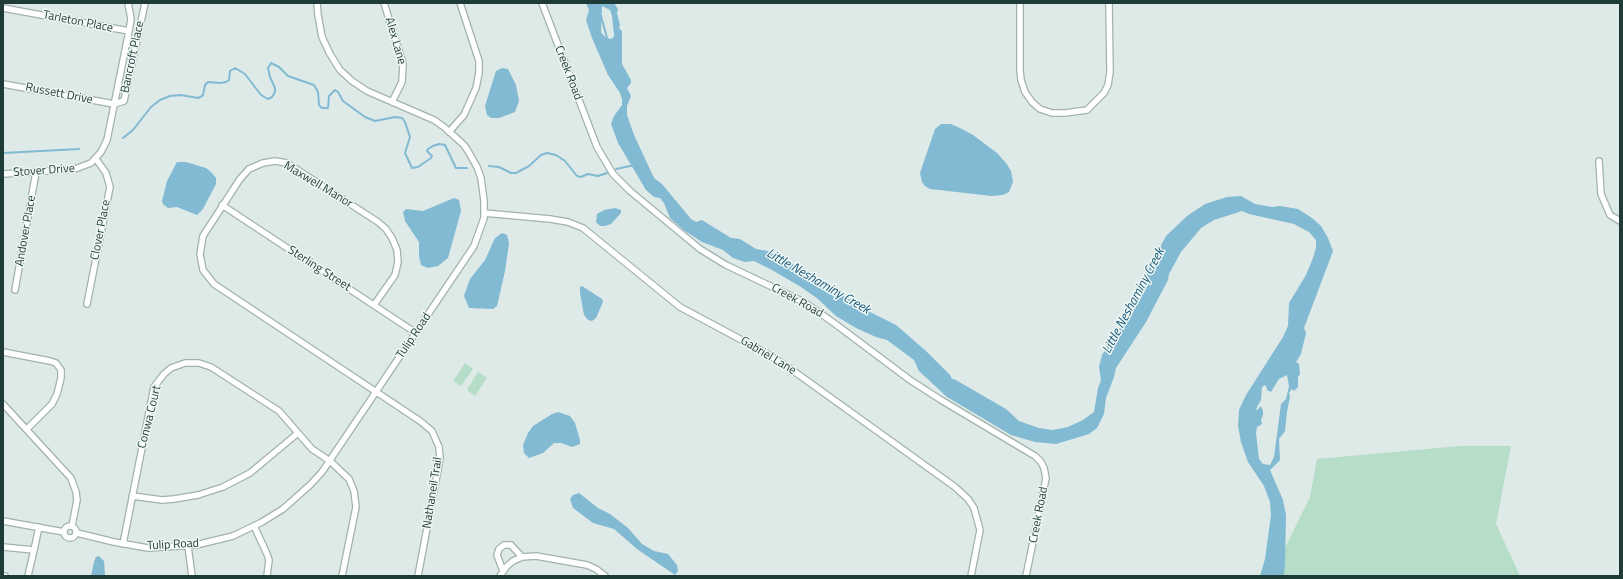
<!DOCTYPE html>
<html>
<head>
<meta charset="utf-8">
<style>
	body { margin:0 }
	#map { position:relative; width:1623px; height:579px; overflow:hidden; background:#deeae7; font-family:"Titillium Web",sans-serif }
	canvas { display:block }
	.frame { position:absolute; inset:0; border:4px solid #1f3b38; pointer-events:none }
</style>
</head>
<body>
<div id="map">
<canvas width="1623" height="579"></canvas>
<div class="frame"></div>
</div>
<script>
const ctx = document.querySelector('canvas').getContext('2d');
ctx.lineJoin = 'round';
function paint(path, color) {
  ctx.fillStyle = color;
  ctx.fill(path, 'evenodd');
}
function shape(rows) {
  const path = new Path2D();
  for (const r of rows) {
    if (r.length === 3) {
      path.moveTo(r[0] + r[2], r[1]);
      path.arc(r[0], r[1], r[2], 0, 2 * Math.PI);
      continue;
    }
    path.moveTo(r[0], r[1]);
    for (let i = 2; i < r.length; i += 2) path.lineTo(r[i], r[i + 1]);
  }
  return path;
}
function stroke(path, color, width, dash) {
  ctx.strokeStyle = color;
  ctx.lineWidth = width;
  ctx.lineCap = dash ? 'butt' : 'round';
  ctx.setLineDash(dash || []);
  ctx.stroke(path);
}
function label(font, color, halo, rows, align = 'center') {
  ctx.font = font + ' "Titillium Web",sans-serif';
  ctx.lineWidth = 3;
  ctx.setLineDash([]);
  ctx.textBaseline = 'middle';
  ctx.strokeStyle = halo;
  ctx.fillStyle = color;
  for (const [text, x, y, turn = 0] of rows) {
    ctx.save();
    ctx.translate(x, y);
    ctx.rotate((+turn || 0) * Math.PI / 180);
    ctx.textAlign = isNaN(turn) ? turn : align;
    if (halo) ctx.strokeText(text, 0, 0);
    ctx.fillText(text, 0, 0);
    ctx.restore();
  }
}
const green = shape([
	[465,363,473,369,461,386,453,381],
	[478,372,487,378,475,396,467,390],
	[1460,446,1511,446,1496,524,1520,576,1277,576,1283,552,1310,497,1317,459]
]);
const water = shape([
	[586,3,614,3,618,9,617,13,620,25,619,28,622,31,622,64,631,80,631,83,627,88,631,96,627,106,627,115,634,135,654,178,662,184,691,219,696,222,702,220,731,238,740,239,756,249,768,251,798,267,801,267,835,291,870,312,896,325,926,351,950,375,952,379,954,379,1006,409,1019,421,1039,428,1053,430,1068,427,1083,420,1094,412,1098,388,1101,380,1099,367,1102,355,1132,309,1148,270,1166,236,1187,216,1205,204,1227,197,1241,196,1255,204,1272,207,1280,206,1298,209,1312,218,1321,226,1328,238,1333,251,1304,328,1306,333,1301,354,1296,362,1299,364,1300,374,1298,377,1298,387,1294,391,1292,389,1289,393,1290,397,1287,412,1285,431,1279,439,1280,460,1270,470,1283,500,1286,515,1285,563,1284,576,1260,576,1265,559,1271,515,1270,502,1264,486,1248,462,1241,442,1238,426,1239,410,1246,395,1283,337,1288,326,1289,303,1306,275,1313,258,1316,248,1316,240,1309,232,1294,224,1249,214,1242,211,1214,220,1201,228,1181,252,1169,274,1168,280,1146,322,1116,368,1114,377,1106,398,1104,414,1097,428,1089,434,1056,444,1035,442,1011,435,947,397,919,371,914,360,887,340,876,337,856,328,836,316,818,299,801,287,772,270,754,261,745,262,733,258,723,250,702,242,685,231,670,218,664,203,660,198,654,197,646,190,618,143,611,124,614,116,622,105,622,99,620,93,608,75,592,38,586,20,589,10],
	[602,6,610,10,612,16,614,35,613,38,610,39,604,36,601,32],
	[1287,375,1289,386,1286,399,1281,404,1274,457,1270,465,1263,464,1259,459,1256,433,1257,427,1262,424,1261,420,1263,415,1263,411,1261,406,1257,410,1256,409,1261,400,1262,387,1265,385,1266,386,1267,390,1271,392,1279,379],
	[502,68,508,69,516,85,519,101,515,112,499,118,491,118,487,115,485,106,496,71],
	[941,124,951,124,960,128,973,135,997,153,1006,163,1011,171,1013,182,1009,192,1003,195,992,196,930,189,925,186,922,182,920,173,935,129],
	[177,162,186,162,206,168,211,172,216,178,216,184,203,209,197,215,177,207,168,208,163,204,162,201,167,181],
	[454,198,459,200,461,211,448,258,438,266,428,268,421,265,419,256,419,242,405,221,403,212,406,209,423,211],
	[615,208,621,210,621,213,611,224,605,226,600,226,596,222,597,214,604,210],
	[502,233,507,235,509,243,505,271,497,306,493,309,469,308,464,296,470,279,485,260,495,238],
	[582,286,602,299,603,302,596,318,592,321,588,320,584,315,580,293,580,287],
	[558,412,570,416,575,423,580,440,580,444,572,447,561,443,554,443,543,453,529,458,524,453,523,445,528,433,533,426,552,414],
	[579,493,598,508,610,514,628,528,642,544,654,551,668,554,677,565,678,571,675,575,637,549,614,529,593,523,573,508,570,499,573,495],
	[99,556,104,561,105,576,91,576,94,562,96,557]
]);
const stream = shape([
	[601,16,607,38],
	[123,138,133,130,151,107,160,100,170,96,181,95,198,98,202,96,203,95,205,85,208,82,220,83,226,82,229,80,230,71,235,68,245,74,261,95,268,99,272,97,275,92,275,88,270,77,268,68,271,63,279,67,288,76,314,85,318,92,319,105,322,108,328,108,329,96,335,90,338,92,343,101,365,117,375,121,395,117,402,118,405,122,410,137,405,153,412,168,418,167,431,158,432,156,427,151,428,149,433,146,439,144,445,145,456,168,467,168],
	[3,153,79,149],
	[489,166,499,167,511,173,516,173,529,166,541,155,547,153,556,155,565,161,577,176,581,177,588,174,598,176,607,173],
	[616,169,635,165]
]);
const minor = shape([
	[384,3,403,64,402,82,392,102],
	[542,3,597,147,613,174,630,191,700,249,726,265,804,302,834,323,910,380,941,400,1035,456,1041,462,1044,468,1046,478,1026,576],
	[1020,3,1020,70,1021,80,1025,92,1032,102,1040,109,1052,113,1065,113,1087,110,1104,93,1108,85,1110,72,1109,3],
	[3,8,129,31],
	[3,84,114,104,124,101,145,3],
	[449,132,464,115,476,88,479,73,479,61,460,3],
	[1599,161,1601,194,1610,215,1620,221],
	[3,174,75,169,91,163,101,152,107,140,129,31,131,19,128,3],
	[222,205,416,333],
	[484,213,550,219,568,222,583,228,680,307,766,353,788,367,955,487,968,499,974,508,980,530,971,576],
	[15,290,36,172],
	[87,304,110,187,106,173,96,159],
	[374,305,395,275,398,262,397,250,392,238,386,229,378,222,287,163,275,161,263,163,249,169,240,179,203,236,200,254,203,270,214,284,420,421,432,431,439,447,440,459,418,576],
	[3,352,50,361,56,363,61,370,61,378,57,394,52,404,27,429],
	[3,404,71,478,76,492,77,500,72,526],
	[132,496,162,500,174,499,198,495,223,487,250,473,298,433],
	[3,521,64,532],
	[70,532,6],
	[254,526,267,554,269,560,267,576],
	[77,533,114,542,148,548,196,545,233,536,262,522,283,509,310,485,322,472,474,246,484,218,484,201,481,178,477,167,468,151,464,145,444,127,434,120,367,91,352,81,340,70,330,54,322,37,318,15,317,3],
	[123,544,154,387,164,374,171,368,185,363,199,363,211,367,279,411,312,449,330,461,349,479,354,491,356,507,342,576],
	[188,546,192,576],
	[3,547,34,550,28,576],
	[34,550,39,527],
	[503,571,497,555,499,549,504,545,511,545,522,557],
	[3,576,5,576],
	[500,576,507,566,513,561,522,557,536,556,587,565,596,569,605,576]
]);
const streetNames = [
	["Tarleton Place",78,22,11],
	["Alex Lane",395,41,74],
	["Bancroft Place",133,57,-78],
	["Creek Road",568,73,69],
	["Russett Drive",59,94,11],
	["Stover Drive",44,171,-4],
	["Maxwell Manor",318,185,31],
	["Clover Place",101,230,-79],
	["Andover Place",26,231,-80],
	["Sterling Street",319,269,33],
	["Creek Road",797,301,29],
	["Tulip Road",414,336,-56],
	["Gabriel Lane",768,356,31],
	["Conwa Court",150,417,-76],
	["Nathaneil Trail",433,493,-81],
	["Creek Road",1039,515,-79],
	["Tulip Road",173,545,-3]
];
const waterNames = [
	["Little Neshaminy Creek",818,282,30],
	["Little Neshaminy Creek",1134,301,-62]
];
paint(green, '#b5ddc7');
paint(water, '#82b9d3');
stroke(stream, '#82b9d3', 2);
stroke(minor, '#a1b2af', 8);
stroke(minor, '#fff', 5.5);
label('12px', '#1f3b38', '#eef7f4', streetNames);
label('italic 13px', '#175879', '#eef7f4', waterNames);
</script>
</body>
</html>
